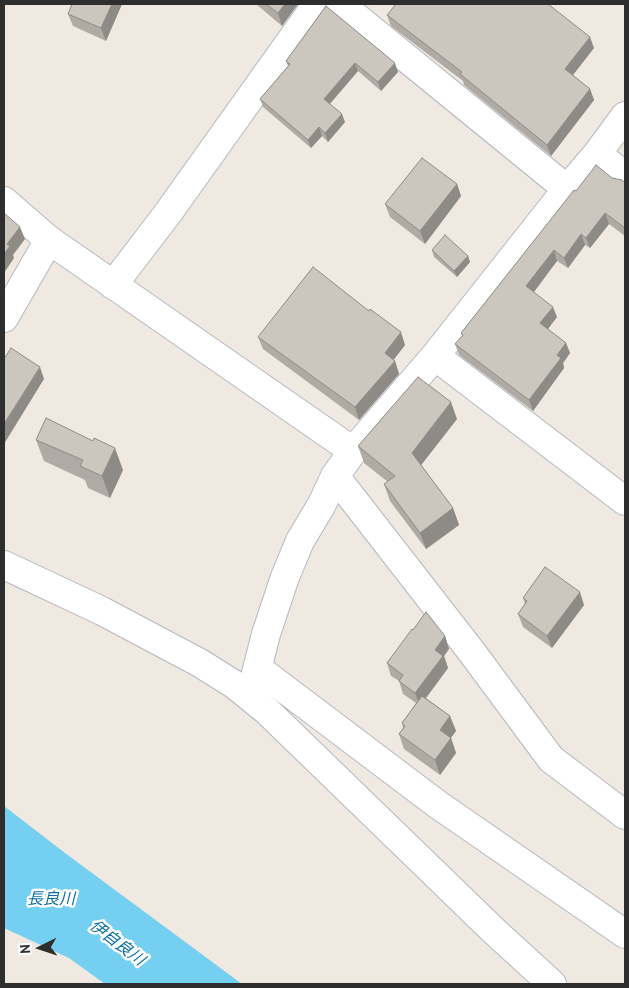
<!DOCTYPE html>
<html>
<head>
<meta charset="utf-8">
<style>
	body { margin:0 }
	#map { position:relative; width:629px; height:988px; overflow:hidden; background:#efe9e1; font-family:"PT Sans",sans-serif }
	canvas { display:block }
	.frame { position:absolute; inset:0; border:5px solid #2e2e2e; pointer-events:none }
	.north { position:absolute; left:15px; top:923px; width:50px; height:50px; -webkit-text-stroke:4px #fff; paint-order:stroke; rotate:266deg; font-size:14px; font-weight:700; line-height:20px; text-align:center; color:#2e2e2e }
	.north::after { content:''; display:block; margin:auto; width:18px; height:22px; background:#2e2e2e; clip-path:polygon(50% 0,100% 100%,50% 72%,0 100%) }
</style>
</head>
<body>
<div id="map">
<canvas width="629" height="988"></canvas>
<div class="frame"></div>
<div class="north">N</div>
</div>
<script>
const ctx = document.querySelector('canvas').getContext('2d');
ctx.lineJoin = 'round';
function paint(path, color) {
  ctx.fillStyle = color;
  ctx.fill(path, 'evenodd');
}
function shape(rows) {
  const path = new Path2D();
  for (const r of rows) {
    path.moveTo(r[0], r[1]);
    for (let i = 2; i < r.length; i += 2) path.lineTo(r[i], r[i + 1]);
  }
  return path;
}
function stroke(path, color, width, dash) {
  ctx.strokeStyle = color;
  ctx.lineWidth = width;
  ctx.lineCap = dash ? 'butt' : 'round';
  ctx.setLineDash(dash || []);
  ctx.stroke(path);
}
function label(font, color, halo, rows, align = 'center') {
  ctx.font = font + ' "PT Sans","Noto Sans JP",sans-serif';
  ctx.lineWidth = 5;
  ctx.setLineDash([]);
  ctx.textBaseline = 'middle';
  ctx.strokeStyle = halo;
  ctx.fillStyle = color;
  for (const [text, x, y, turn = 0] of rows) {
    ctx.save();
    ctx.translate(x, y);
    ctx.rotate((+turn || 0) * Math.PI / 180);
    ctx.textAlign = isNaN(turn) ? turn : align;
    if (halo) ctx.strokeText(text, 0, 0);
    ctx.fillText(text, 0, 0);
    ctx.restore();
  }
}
const water = shape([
	[4,806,65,853,242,984,105,984,69,958,4,928]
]);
const minor = shape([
	[340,4,567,189],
	[597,154,625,176],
	[4,201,49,240,353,451],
	[113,285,168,213,317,4],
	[4,318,49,240],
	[435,356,625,501],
	[335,476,471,651,551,759,625,815],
	[4,565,102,611,200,663,235,685,267,711,493,930,552,984],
	[257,668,437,804,625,934],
	[250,697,266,634,285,577,300,541,322,504,335,476,353,451,435,356,567,189,597,154,625,116]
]);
const wall = shape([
	[122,4,106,41,73,26,68,14],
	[256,4,298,4,282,26],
	[326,6,398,72,381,91,358,71,330,104,345,122,328,142,322,136,311,148,263,107,260,99,288,66,286,61],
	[387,15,594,48,573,75,590,89,594,100,551,156,464,85,463,81,391,26],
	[612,178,625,183,625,236,609,224,590,248,585,245,568,268,557,261,534,292,557,317,548,329,566,343,570,353,563,363,564,368,533,411,459,355,455,344,462,336,461,333,576,191],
	[457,184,461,196,425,244,390,217,385,204],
	[432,250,468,256,470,262,457,277,434,257],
	[258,337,405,345,393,360,395,361,399,374,359,420,263,349],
	[457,419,421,465,453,508,459,525,426,549,390,501,384,484,388,482,364,463,358,446],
	[36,440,123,470,110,498,88,488,85,480,44,461],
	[523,598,584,605,552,648,523,627,518,614,525,604],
	[413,630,445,636,449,649,444,656,448,668,426,698,450,716,456,731,451,738,456,753,440,775,404,749,399,734,403,728,402,723,416,703,403,694,399,681,391,676,387,663]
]);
const shadedWall = shape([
	[112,4,122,4,106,41,101,28],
	[285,4,298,4,282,26,278,13],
	[590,37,594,48,569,80,565,69],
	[355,63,358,71,327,107,324,99],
	[395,63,398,72,381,91,378,82],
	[590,89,594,100,551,156,547,145],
	[342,114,345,122,328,142,325,133],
	[319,127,322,136,311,148,308,140],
	[457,184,461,196,425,244,420,231],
	[605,213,609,224,590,248,586,238],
	[20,227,25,239,13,255,14,258,4,273,4,254,7,244],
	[581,234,585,245,568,268,564,258],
	[554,250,557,261,530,297,526,286],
	[468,256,470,262,457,277,454,271],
	[553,307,557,317,544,334,540,323],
	[401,332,405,345,389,366,385,353],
	[566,343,570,353,563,363,564,368,533,411,529,400,557,355],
	[395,361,399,374,359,420,355,407],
	[40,367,44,379,4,444,4,424],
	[451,402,457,419,418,469,412,453],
	[115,448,123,470,110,498,102,476],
	[453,508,459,525,426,549,420,533],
	[580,592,584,605,552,648,547,636],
	[445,636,449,649,444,656,448,668,420,706,415,693,435,650],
	[450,716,456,731,446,744,451,738,456,753,440,775,435,760,440,730]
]);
const building = shape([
	[72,4,112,4,101,28,68,14,72,4],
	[266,4,285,4,278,13,266,4],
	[396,4,548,4,590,37,565,69,590,89,547,145,460,74,462,72,387,15,396,4],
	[326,6,395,63,378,82,355,63,324,99,342,114,325,133,319,127,308,140,260,99,290,64,286,61,326,6],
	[422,158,457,184,420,231,385,204,422,158],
	[596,165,612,178,622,180,625,183,625,228,605,213,586,238,581,234,564,258,554,250,526,286,553,307,540,323,566,343,557,355,561,358,529,400,455,344,463,335,461,333,574,190,576,191,596,165],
	[4,213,20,227,7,244,10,246,4,254,4,213],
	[445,235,468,256,454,271,432,250,445,235],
	[313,267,369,311,370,309,401,332,385,353,395,361,355,407,258,337,313,267],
	[11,348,40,367,4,424,4,359,11,348],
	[418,377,451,402,412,453,453,508,420,533,384,484,395,476,358,446,418,377],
	[46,418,93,441,94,438,115,448,102,476,80,466,83,460,36,440,46,418],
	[545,567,580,592,547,636,518,614,527,601,523,598,545,567],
	[426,612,445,636,435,650,443,656,415,693,399,681,403,675,387,663,412,629,413,630,426,612],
	[422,696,450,716,440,730,451,738,435,760,399,734,405,726,402,723,422,696]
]);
const waterNames = [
	["長良川",51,899],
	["伊自良川",117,943,37]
];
paint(water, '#75cff0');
stroke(minor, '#b4b7c1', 30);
stroke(minor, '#fff', 28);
paint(wall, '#afaba4');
paint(shadedWall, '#8e8b86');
paint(building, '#cbc7bf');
stroke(building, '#8e8b86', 1);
label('italic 16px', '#0d6fa3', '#fff', waterNames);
</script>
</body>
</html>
